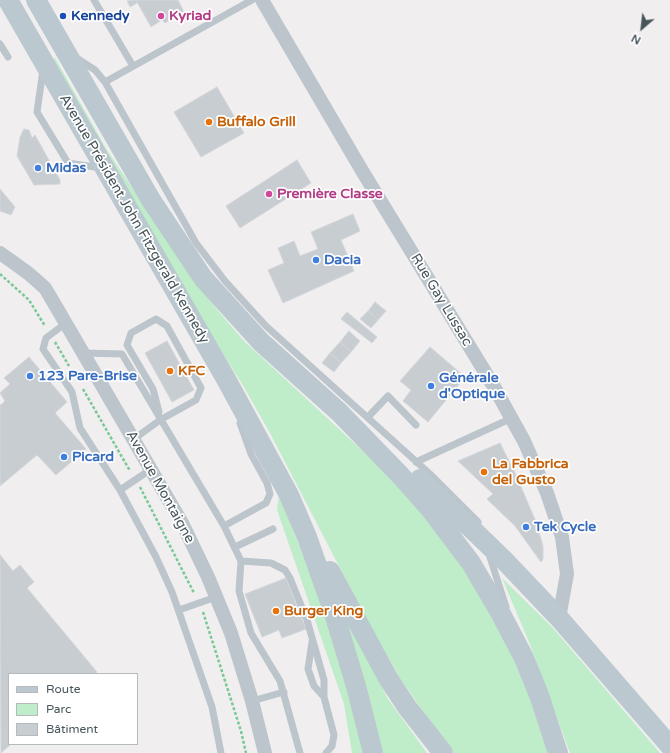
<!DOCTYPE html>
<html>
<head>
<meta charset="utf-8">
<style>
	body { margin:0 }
	#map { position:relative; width:670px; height:753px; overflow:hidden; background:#f1eeef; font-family:"Varela Round",sans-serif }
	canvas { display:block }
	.legend { position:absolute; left:8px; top:673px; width:130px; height:72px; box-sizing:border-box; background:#fff; border:1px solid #b5bbbd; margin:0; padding:5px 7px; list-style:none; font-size:12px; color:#47555b }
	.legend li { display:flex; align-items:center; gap:8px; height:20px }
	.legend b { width:20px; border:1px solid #b5bbbd }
	.north { position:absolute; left:622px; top:8px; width:40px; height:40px; -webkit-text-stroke:3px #fff; paint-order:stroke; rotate:208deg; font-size:11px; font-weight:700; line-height:16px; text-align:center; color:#47555b }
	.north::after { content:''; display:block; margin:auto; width:14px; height:18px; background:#47555b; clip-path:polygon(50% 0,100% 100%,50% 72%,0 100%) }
</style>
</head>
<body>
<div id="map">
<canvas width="670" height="753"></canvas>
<ul class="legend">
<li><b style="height:5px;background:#bbc8cf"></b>Route</li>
<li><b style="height:11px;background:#bfecc9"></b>Parc</li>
<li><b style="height:11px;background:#c8cdd1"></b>Bâtiment</li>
</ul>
<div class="north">N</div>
</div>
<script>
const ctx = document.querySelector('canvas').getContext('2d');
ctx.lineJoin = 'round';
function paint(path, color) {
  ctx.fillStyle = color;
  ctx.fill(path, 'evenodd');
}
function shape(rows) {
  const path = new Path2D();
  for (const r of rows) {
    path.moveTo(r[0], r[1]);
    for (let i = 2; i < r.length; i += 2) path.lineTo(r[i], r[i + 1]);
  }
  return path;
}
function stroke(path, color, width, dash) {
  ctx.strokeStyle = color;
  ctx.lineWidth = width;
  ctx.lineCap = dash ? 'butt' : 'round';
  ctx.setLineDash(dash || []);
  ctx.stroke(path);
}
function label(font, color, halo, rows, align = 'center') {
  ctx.font = font + ' "Varela Round",sans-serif';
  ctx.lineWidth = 3.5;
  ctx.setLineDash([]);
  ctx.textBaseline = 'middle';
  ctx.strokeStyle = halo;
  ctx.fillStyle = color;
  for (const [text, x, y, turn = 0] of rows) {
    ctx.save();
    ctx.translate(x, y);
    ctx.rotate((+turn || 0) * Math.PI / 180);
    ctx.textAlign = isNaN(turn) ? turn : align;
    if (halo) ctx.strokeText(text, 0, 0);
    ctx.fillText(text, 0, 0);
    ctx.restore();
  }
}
const green = shape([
	[55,58,107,150,194,280,219,312,244,341,396,482,452,552,480,593,506,642,525,684,548,753,454,753,432,724,400,678,369,624,271,435,244,387,206,327,51,60],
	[279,494,324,608,357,722,364,753,352,753,344,704,277,510],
	[502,578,552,627,660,753,570,753,529,642],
	[343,610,388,699,427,753,382,753]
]);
const building = shape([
	[136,0,178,0,184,12,165,23,162,20,151,27,136,0],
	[136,0,137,3,130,7,127,1,136,0],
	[217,87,244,133,201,157,174,112,217,87],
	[24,129,29,130,32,138,35,135,60,180,60,184,34,185,17,156,20,137,24,129],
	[297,160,311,183,240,228,226,206,297,160],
	[0,189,15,207,11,215,0,211,0,189],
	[353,214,360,231,341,240,354,271,283,303,268,270,284,263,278,248,294,241,300,256,318,249,311,232,353,214],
	[375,302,386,311,378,320,368,311,375,302],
	[368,311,378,320,371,328,360,319,368,311],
	[347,312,377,337,372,343,341,319,347,312],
	[349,331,360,341,351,352,340,342,349,331],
	[167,341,194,390,172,402,145,353,167,341],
	[340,342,351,352,341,363,330,353,340,342],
	[430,347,465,377,428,422,403,401,411,390,400,381,430,347],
	[330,353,341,363,334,372,322,363,330,353],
	[29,357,67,402,55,413,86,449,56,475,37,455,0,486,0,404,1,405,5,401,0,393,10,384,4,378,29,357],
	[500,443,516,475,536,522,543,546,543,559,541,562,515,526,487,499,493,494,458,461,500,443],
	[0,555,13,571,20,565,34,582,27,588,97,672,95,674,9,674,9,744,11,744,1,753,0,555],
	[286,578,306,629,282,638,279,630,262,637,245,594,286,578]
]);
const path = shape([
	[0,274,29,300,45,326],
	[55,342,69,366],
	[83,389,130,471],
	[140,487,194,593],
	[203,612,241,731,246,753]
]);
const lane = shape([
	[94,0,133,66],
	[0,44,8,57],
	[75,57,95,70,105,82,196,243,225,281,266,326,430,474,478,522],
	[43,70,37,112,68,163,101,168],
	[105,82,252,0],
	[66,323,46,338,43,349,72,392,80,428,120,490,156,557,172,592,212,707,221,753],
	[84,353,122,354,224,526,241,561,239,591,251,633,280,681,300,753],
	[368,417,388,396,416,425],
	[134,439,160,420,196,400,201,388,167,326,156,319,131,333,127,345,153,389,159,412],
	[416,462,512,418],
	[120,490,144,474,150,466],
	[224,526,266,503,270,494,267,483,251,454,240,423],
	[235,547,273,529],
	[489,554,506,607],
	[241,561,271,563,285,570,290,578,307,620,324,680,324,697,334,735,332,746,326,753],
	[179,610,216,597],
	[312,642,308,669,314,686,324,697],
	[252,701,284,692]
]);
const street = shape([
	[262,0,361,169,493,385,524,441,547,493,562,537,567,574,559,618],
	[0,253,28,273,45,288,51,298,182,523,208,577,231,633,252,701,265,753]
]);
const secondary = shape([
	[8,0,226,379,289,495,307,537,334,613,356,686,373,753],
	[36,0,151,200,203,278,261,342,340,413,401,476,431,510,471,563,501,614,524,658,539,695,558,753],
	[420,479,504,560,559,618,670,746],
	[330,571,388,678,407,707,443,753]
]);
const markers = [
	[63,16,4,"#1a4fb4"],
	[161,16,4,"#d1479c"],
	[209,122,4,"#e8710a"],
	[38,168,4,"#3f7fe0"],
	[269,194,4,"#d1479c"],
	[316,260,4,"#3f7fe0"],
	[170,371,4,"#e8710a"],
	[30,376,4,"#3f7fe0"],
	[431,386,4,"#3f7fe0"],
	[64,457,4,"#3f7fe0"],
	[484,472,4,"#e8710a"],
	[526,527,4,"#3f7fe0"],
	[276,611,4,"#e8710a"]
];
const transitNames = [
	["Kennedy",71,16]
];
const hotelNames = [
	["Kyriad",169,16],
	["Première Classe",277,194]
];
const foodNames = [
	["Buffalo Grill",217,122],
	["KFC",178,371],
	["La Fabbrica",492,464],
	["del Gusto",492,480],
	["Burger King",284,611]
];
const shopNames = [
	["Midas",46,168],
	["Dacia",324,260],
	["123 Pare-Brise",38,376],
	["Générale",439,378],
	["d'Optique",439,394],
	["Picard",72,457],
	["Tek Cycle",534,527]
];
const streetNames = [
	["Avenue Président John Fitzgerald Kennedy",134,219,60],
	["Rue Gay Lussac",441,300,59],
	["Avenue Montaigne",160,487,61]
];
paint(green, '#bfecc9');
paint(building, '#c8cdd1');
stroke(building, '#d3d6da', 1);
stroke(path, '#79c994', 2.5, [3, 2]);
stroke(lane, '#bbc5cb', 7);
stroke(street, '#bbc5cb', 14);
stroke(secondary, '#bbc8cf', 20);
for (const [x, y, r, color] of markers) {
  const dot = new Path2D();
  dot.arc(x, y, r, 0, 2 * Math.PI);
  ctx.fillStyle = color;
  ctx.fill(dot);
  stroke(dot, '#fff', 1.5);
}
label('bold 14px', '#164399', '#fff', transitNames, 'left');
label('bold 14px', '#b23c85', '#fff', hotelNames, 'left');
label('bold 14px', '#c56008', '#fff', foodNames, 'left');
label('bold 14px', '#366cbe', '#fff', shopNames, 'left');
label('14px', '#47555b', '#fff', streetNames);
</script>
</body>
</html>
